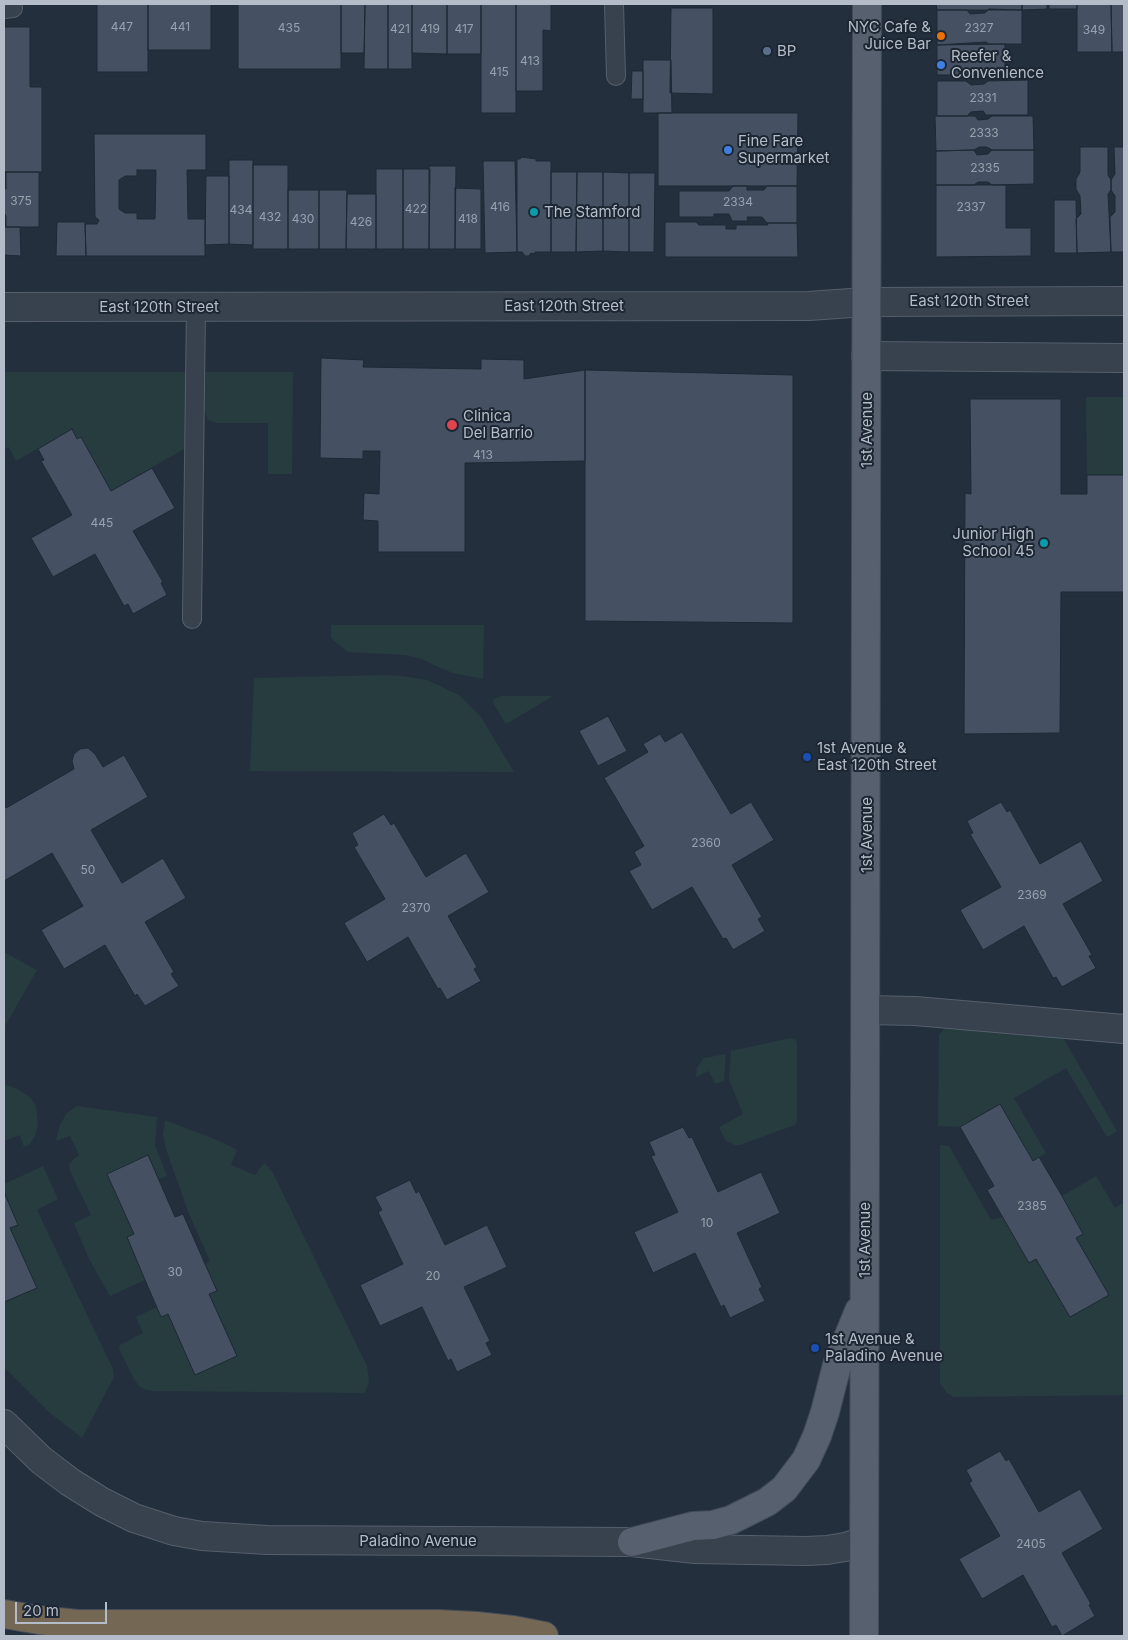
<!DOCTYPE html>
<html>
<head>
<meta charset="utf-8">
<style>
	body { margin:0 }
	#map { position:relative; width:1128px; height:1640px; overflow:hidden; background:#242f3e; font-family:Inter,sans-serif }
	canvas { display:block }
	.frame { position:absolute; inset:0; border:5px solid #b4bcc9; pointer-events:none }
	.scale { position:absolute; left:15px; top:1602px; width:92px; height:22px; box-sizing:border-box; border:2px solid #b4bcc9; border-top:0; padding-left:6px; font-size:15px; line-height:18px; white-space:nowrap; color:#b4bcc9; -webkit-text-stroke:4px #1d2633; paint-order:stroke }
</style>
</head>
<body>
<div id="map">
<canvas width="1128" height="1640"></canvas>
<div class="frame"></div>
<div class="scale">20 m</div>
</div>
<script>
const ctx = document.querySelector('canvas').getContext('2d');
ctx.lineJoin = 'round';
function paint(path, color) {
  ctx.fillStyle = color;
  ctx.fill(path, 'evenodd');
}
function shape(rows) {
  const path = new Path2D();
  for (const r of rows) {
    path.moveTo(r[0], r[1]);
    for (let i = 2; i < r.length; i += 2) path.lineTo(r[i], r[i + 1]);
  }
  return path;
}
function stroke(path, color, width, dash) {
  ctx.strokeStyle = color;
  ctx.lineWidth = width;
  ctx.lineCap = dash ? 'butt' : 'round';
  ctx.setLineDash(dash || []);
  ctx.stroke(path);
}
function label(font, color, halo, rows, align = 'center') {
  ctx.font = font + ' Inter,sans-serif';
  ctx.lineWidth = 4;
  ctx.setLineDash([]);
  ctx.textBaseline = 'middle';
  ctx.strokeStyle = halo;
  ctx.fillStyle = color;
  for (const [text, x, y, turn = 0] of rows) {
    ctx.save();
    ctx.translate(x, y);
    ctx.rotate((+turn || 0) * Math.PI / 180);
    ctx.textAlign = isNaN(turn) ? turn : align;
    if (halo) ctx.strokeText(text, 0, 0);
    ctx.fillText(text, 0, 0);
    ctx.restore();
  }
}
const green = shape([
	[4,372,187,372,189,446,111,491,81,438,77,439,72,429,16,461,9,447,4,449],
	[202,372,293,372,292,474,268,474,268,423,216,423,208,420,203,407],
	[1086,397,1124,397,1124,475,1087,475],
	[331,625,484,625,483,679,453,673,434,665,422,659,406,655,348,652,331,638],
	[386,675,402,676,427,680,459,695,481,717,514,772,250,771,254,678],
	[501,696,553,696,506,724,493,703,494,699],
	[4,952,37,970,4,1028],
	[947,1025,1062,1036,1117,1131,1107,1137,1066,1068,1014,1098,1046,1153,1033,1161,1000,1104,960,1127,938,1126,939,1035],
	[790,1038,796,1040,797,1045,797,1121,795,1125,740,1145,735,1145,726,1141,719,1127,743,1114,729,1080,731,1051],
	[726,1054,724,1081,715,1084,709,1071,696,1077,697,1067,704,1058],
	[4,1084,17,1089,30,1097,36,1106,38,1124,35,1136,30,1144,24,1147,20,1135,4,1141],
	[77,1106,157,1117,155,1145,167,1176,159,1179,148,1156,107,1174,134,1234,127,1238,145,1280,110,1296,88,1257,74,1223,91,1215,70,1171,69,1163,79,1155,70,1136,56,1141,60,1125,66,1114],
	[165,1120,222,1142,237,1150,231,1165,255,1175,264,1163,272,1171,367,1366,369,1382,365,1393,154,1391,146,1390,139,1386,134,1379,119,1349,120,1345,143,1333,136,1317,157,1307,237,1356,209,1294,205,1264,210,1261,189,1214,166,1149,163,1135],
	[940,1145,949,1146,991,1220,1003,1217,1036,1259,1070,1317,1109,1295,1076,1238,1062,1196,1096,1176,1115,1208,1124,1202,1124,1395,953,1397,946,1392,940,1383],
	[43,1166,58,1199,37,1210,113,1369,114,1377,82,1438,50,1413,4,1367,4,1302,37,1288,10,1228,18,1225,4,1192,4,1184]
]);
const building = shape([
	[97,4,148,4,148,72,97,72,97,4],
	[148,4,211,4,211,50,148,50,148,4],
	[238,4,341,4,341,69,238,69,238,4],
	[341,4,365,4,364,53,341,53,341,4],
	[365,4,388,4,388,69,364,69,365,4],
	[388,4,412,4,412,69,388,69,388,4],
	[412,4,447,4,447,54,412,53,412,4],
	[447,4,481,4,481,54,447,54,447,4],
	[481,4,516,4,516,113,481,113,481,4],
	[516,4,551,4,551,31,543,30,543,91,516,91,516,4],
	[936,4,1022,4,1022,10,937,10,936,4],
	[1022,4,1047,4,1047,9,1022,10,1022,4],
	[1049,4,1077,4,1077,9,1049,9,1049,4],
	[1077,4,1111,4,1112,52,1077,52,1077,4],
	[1111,4,1124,4,1124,52,1112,52,1111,4],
	[671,8,713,8,713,94,670,93,671,8],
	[989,9,1022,10,1022,44,989,44,986,42,937,45,937,10,967,10,970,14,985,13,989,9],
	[4,27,30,27,30,87,42,87,42,172,4,172,4,27],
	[1005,44,1005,75,937,75,937,45,1005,44],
	[643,60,671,60,672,113,643,113,643,60],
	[632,71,643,71,643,99,631,99,632,71],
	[1028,80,1028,115,986,115,983,111,971,112,967,116,937,116,937,81,966,81,971,85,984,84,988,81,1028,80],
	[658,113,798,113,797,186,658,186,658,113],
	[935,116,975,116,978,120,988,119,992,116,1033,116,1034,150,992,150,987,147,979,147,974,150,936,151,935,116],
	[94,134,206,134,206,170,187,170,188,219,205,219,205,256,86,256,85,224,97,224,99,220,95,217,94,134],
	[137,170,156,170,155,219,137,219,137,213,125,213,119,209,119,180,125,176,137,176,137,170],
	[1080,147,1108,147,1108,175,1111,180,1111,190,1108,194,1111,252,1077,253,1076,219,1081,214,1080,196,1076,189,1076,179,1080,172,1080,147],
	[1114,147,1124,147,1124,252,1111,252,1110,217,1115,212,1115,196,1111,190,1111,180,1115,174,1114,147],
	[974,150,977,155,988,154,992,150,1034,150,1034,184,992,185,988,182,978,182,974,185,936,185,936,151,974,150],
	[522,157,536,159,536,161,551,161,551,252,535,252,535,254,531,253,529,256,525,256,522,252,517,252,517,159,520,159,522,157],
	[229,160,253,160,253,245,229,244,229,160],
	[483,161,515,161,517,252,485,253,483,161],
	[253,165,288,165,288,249,253,249,253,165],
	[429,166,456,166,455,249,429,249,429,166],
	[376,169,403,169,403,249,376,249,376,169],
	[403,169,430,169,429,249,403,249,403,169],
	[6,172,39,172,39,227,6,227,6,216,4,213,4,189,6,189,6,172],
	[551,172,577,172,576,252,551,252,551,172],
	[577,172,603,172,603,251,576,252,577,172],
	[603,172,629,173,629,252,603,251,603,172],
	[629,173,655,173,654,252,629,252,629,173],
	[206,176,229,176,229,244,205,245,206,176],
	[936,185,1006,185,1006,228,1031,228,1031,256,936,257,936,185],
	[733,186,747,186,747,190,764,190,767,186,797,186,797,223,767,223,762,217,747,217,748,221,732,221,729,214,714,214,714,217,679,217,679,191,729,191,733,186],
	[455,188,481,189,481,249,455,249,455,188],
	[288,190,319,190,319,249,288,249,288,190],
	[319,190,347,190,346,249,319,249,319,190],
	[347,194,376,194,376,249,346,249,347,194],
	[1054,200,1076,200,1077,253,1054,253,1054,200],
	[57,222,85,222,86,256,56,256,57,222],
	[665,222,696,222,699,225,726,225,726,229,736,229,736,225,768,225,767,223,797,223,798,257,665,257,665,222],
	[4,227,20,227,21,256,4,255,4,227],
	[321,358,364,360,363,367,481,369,481,359,524,360,524,379,585,370,585,461,465,463,465,552,378,552,378,521,363,520,364,493,379,494,380,451,363,451,363,459,320,458,321,358],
	[585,370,793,375,793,623,585,621,585,370],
	[970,399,1061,399,1061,494,1087,494,1087,475,1124,475,1124,592,1061,592,1060,733,964,734,965,493,971,494,970,399],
	[72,429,77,439,81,437,111,491,152,468,175,508,133,531,163,582,161,583,167,595,133,614,128,604,124,606,95,554,53,577,31,538,72,515,41,461,44,460,38,449,72,429],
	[608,716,627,751,598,766,579,731,608,716],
	[682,732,731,814,751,802,774,840,732,865,762,917,758,919,765,931,733,950,726,938,723,939,692,887,652,910,629,871,641,865,634,852,644,846,604,778,648,752,643,744,660,734,665,742,682,732],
	[88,748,95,754,103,767,124,755,148,797,91,830,122,883,163,858,186,898,145,922,174,972,171,974,179,986,145,1006,137,994,135,996,105,945,64,969,41,930,83,906,52,853,4,881,4,805,6,808,74,769,72,761,74,754,80,749,88,748],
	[1001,802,1007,812,1010,810,1040,864,1081,841,1103,881,1063,904,1092,955,1089,956,1096,968,1062,987,1056,977,1053,978,1024,926,983,950,960,910,1001,887,970,834,973,833,967,821,1001,802],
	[384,814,391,825,394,823,426,877,466,853,489,892,448,916,477,967,474,969,481,981,447,1000,440,988,438,989,408,937,367,962,344,923,385,899,354,847,358,845,352,833,384,814],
	[1000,1104,1033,1161,1039,1157,1062,1196,1083,1234,1076,1238,1109,1295,1070,1317,1036,1259,1029,1263,987,1190,994,1186,960,1127,1000,1104],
	[683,1127,689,1138,692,1137,718,1192,761,1172,780,1213,737,1233,762,1287,759,1289,765,1301,730,1318,724,1305,721,1307,695,1253,653,1273,634,1232,678,1212,651,1156,655,1155,649,1142,683,1127],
	[148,1155,175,1217,183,1214,217,1291,209,1294,237,1356,195,1375,168,1314,161,1317,145,1280,127,1237,134,1234,107,1174,148,1155],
	[410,1180,416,1193,419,1191,445,1245,487,1225,507,1267,464,1287,490,1341,486,1343,492,1355,457,1372,451,1359,448,1361,422,1307,380,1326,360,1285,403,1264,378,1212,382,1210,375,1197,410,1180],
	[4,1192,18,1225,10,1228,37,1288,4,1302,4,1192],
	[1000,1451,1006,1461,1009,1459,1039,1512,1080,1489,1103,1529,1062,1553,1091,1604,1089,1605,1095,1616,1062,1636,1056,1625,1052,1627,1023,1575,982,1599,959,1559,1000,1536,969,1483,972,1481,966,1470,1000,1451]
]);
const service = shape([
	[614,4,616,76],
	[4,9,13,8],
	[192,619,196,307]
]);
const pedestrian = shape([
	[866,1010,915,1011,1124,1029]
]);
const minor = shape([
	[4,307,809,306,865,302,1124,301],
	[866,356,1124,358],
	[4,1424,41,1460,70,1482,102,1502,134,1518,174,1531,202,1536,267,1540,632,1542,695,1549,806,1551,827,1550,845,1547,864,1541]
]);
const primary = shape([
	[632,1542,693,1526,713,1525,731,1520,767,1502,784,1489,806,1460,817,1436,825,1412,837,1365,859,1311],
	[864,1636,867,4]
]);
const motorway = shape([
	[4,1614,39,1620,77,1624,438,1624,476,1626,513,1630,544,1636]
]);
const markers = [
	[941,36,5,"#e8710a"],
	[767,51,5,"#5c6f8a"],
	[941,65,5,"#3f7fe0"],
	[728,150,5,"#3f7fe0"],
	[534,212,5,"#0f9aa8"],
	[452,425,6,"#e0444e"],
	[1044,543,5,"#0f9aa8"],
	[807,757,5,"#1a4fb4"],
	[815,1348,5,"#1a4fb4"]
];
const numberNames = [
	["447",122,27],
	["441",180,27],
	["435",289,28],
	["2327",979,28],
	["421",400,29],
	["419",430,29],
	["417",464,29],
	["349",1094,30],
	["413",530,61],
	["415",499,72],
	["2331",983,98],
	["2333",984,133],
	["2335",985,168],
	["375",21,201],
	["2334",738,202],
	["416",500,207],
	["2337",971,207],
	["422",416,209],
	["434",241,210],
	["432",270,217],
	["430",303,219],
	["418",468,219],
	["426",361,222],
	["413",483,455],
	["445",102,523],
	["2360",706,843],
	["50",88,870],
	["2369",1032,895],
	["2370",416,908],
	["2385",1032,1206],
	["10",707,1223],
	["30",175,1272],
	["20",433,1276],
	["2405",1031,1544]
];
const poiNames = [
	["NYC Cafe &",931,27,"right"],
	["Juice Bar",931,44,"right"],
	["BP",777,51],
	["Reefer &",951,56],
	["Convenience",951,73],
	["Fine Fare",738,141],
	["Supermarket",738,158],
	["The Stamford",544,212],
	["Clinica",463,416],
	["Del Barrio",463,433],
	["Junior High",1034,534,"right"],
	["School 45",1034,551,"right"],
	["1st Avenue &",817,748],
	["East 120th Street",817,765],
	["1st Avenue &",825,1339],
	["Paladino Avenue",825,1356]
];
const streetNames = [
	["East 120th Street",969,301],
	["East 120th Street",564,306],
	["East 120th Street",159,307],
	["1st Avenue",867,430,-90],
	["1st Avenue",867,835,-90],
	["1st Avenue",865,1240,-90],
	["Paladino Avenue",418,1541]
];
paint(green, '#263c3f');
paint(building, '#455162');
stroke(building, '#1f2835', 1);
stroke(service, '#565f6c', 20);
stroke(pedestrian, '#565f6c', 30);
stroke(minor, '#565f6c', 30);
stroke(primary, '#414a57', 30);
stroke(motorway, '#434c59', 30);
stroke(service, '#38414e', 18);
stroke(pedestrian, '#38414e', 28);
stroke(minor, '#38414e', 28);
stroke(primary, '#56606e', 28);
stroke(motorway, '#746855', 28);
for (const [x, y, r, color] of markers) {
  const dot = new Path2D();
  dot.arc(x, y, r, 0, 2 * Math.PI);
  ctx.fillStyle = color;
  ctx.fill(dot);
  stroke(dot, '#1d2633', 2);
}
label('12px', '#98a1af', null, numberNames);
label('15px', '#b4bcc9', '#1d2633', poiNames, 'left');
label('15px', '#b4bcc9', '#1d2633', streetNames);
</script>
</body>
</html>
